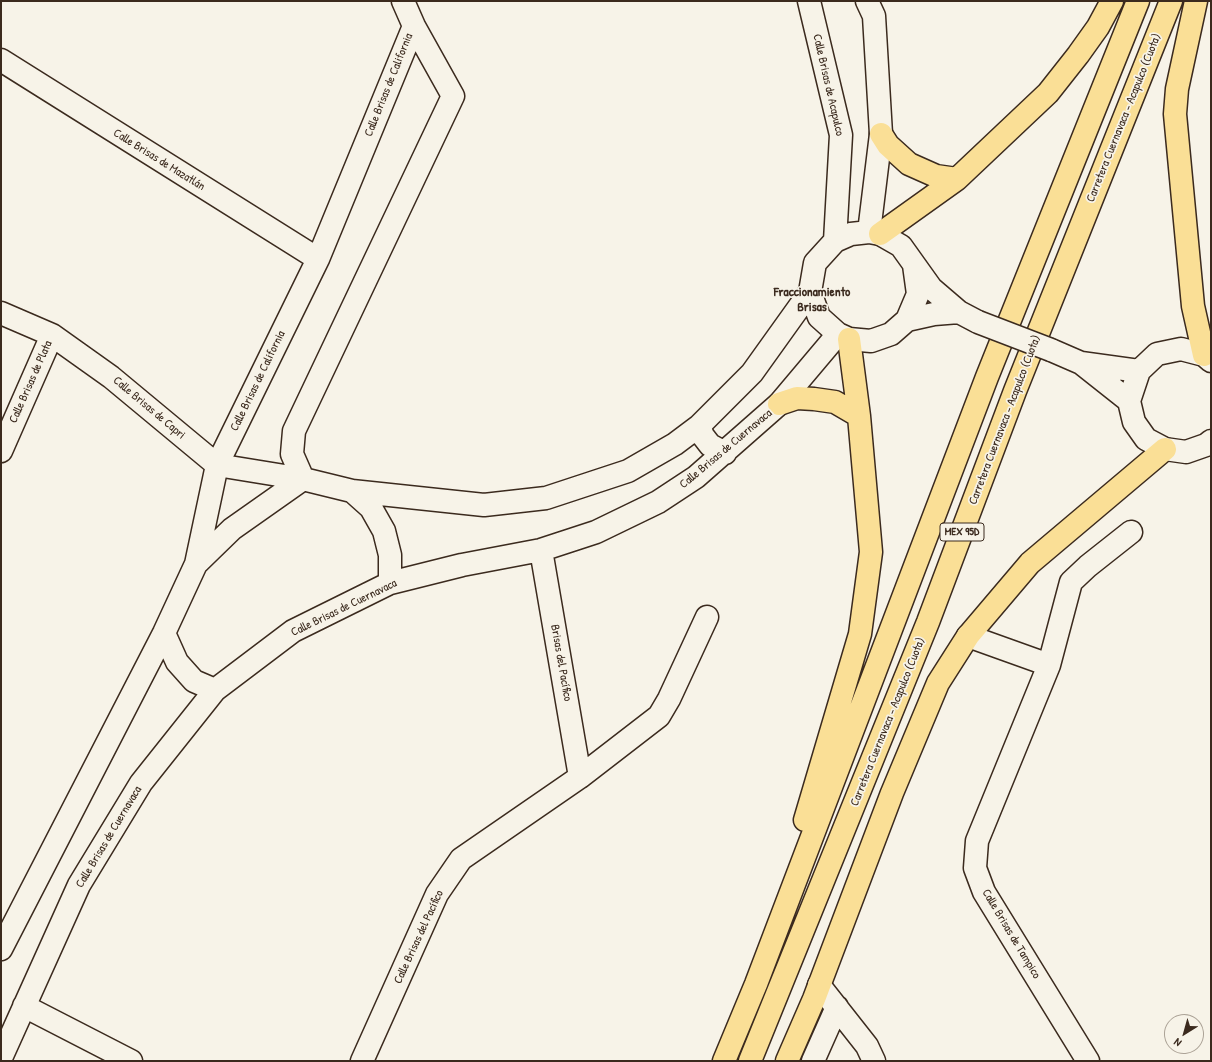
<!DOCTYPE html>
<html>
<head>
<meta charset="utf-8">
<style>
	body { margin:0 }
	#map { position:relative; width:1212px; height:1062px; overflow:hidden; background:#f7f3e8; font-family:"Patrick Hand",sans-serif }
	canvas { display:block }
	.frame { position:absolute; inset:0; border:2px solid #3b2a1e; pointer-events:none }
	.north { position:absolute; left:1164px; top:1014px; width:40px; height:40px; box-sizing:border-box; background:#f7f3e8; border:1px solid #aca397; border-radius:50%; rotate:217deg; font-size:11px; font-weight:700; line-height:16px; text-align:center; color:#3b2a1e }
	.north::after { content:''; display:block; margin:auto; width:14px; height:18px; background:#3b2a1e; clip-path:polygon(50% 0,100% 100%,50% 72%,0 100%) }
</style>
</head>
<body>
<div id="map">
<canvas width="1212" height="1062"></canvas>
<div class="frame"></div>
<div class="north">N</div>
</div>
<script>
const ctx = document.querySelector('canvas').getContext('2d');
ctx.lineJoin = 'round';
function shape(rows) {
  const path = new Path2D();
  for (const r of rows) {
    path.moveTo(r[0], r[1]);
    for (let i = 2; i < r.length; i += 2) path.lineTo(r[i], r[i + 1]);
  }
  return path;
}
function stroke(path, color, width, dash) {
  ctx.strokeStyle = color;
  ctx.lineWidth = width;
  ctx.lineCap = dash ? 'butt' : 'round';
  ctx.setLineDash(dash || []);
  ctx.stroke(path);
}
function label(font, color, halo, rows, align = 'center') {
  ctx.font = font + ' "Patrick Hand",sans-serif';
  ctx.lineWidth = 3.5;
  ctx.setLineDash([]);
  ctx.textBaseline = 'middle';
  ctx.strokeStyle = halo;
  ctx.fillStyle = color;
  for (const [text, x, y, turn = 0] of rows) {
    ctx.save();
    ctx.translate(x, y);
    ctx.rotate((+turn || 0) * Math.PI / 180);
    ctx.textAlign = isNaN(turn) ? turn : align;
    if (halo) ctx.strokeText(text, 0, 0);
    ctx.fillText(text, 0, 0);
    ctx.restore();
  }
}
const minor = shape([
	[809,1,841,135,835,241],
	[867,1,874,16,881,134,869,232],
	[1,60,318,259],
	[914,265,918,294,907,320,891,334,871,341,849,339,838,334,819,317,810,292,815,263,835,241,851,234,869,232,880,234,901,246,931,288,959,312,978,322],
	[1,313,52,335,111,377,217,465,303,479],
	[907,320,934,314,959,312],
	[1051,350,1081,363,1139,371],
	[1211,361,1204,355,1181,349,1157,354,1139,371,1129,401,1134,422,1146,439,1165,449,1186,452,1206,445,1211,441],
	[1081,363,1129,401],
	[699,426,703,436,710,445,725,453],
	[1,451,52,335],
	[303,479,292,454,294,431,453,96,414,26,403,1],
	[352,491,371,508,384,531,390,555,390,583],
	[541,550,580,777],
	[196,564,217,465,318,259,414,26],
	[164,633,177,662,194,681,215,690],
	[968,636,1049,665],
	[1,949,164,633,196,564,232,529,303,479,352,491,484,505,546,498,628,471,675,444,699,426,752,373,810,292],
	[819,985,867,1046,874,1061],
	[24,1006,131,1061],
	[1,1058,79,885,141,783,215,690,293,631,390,583,462,565,541,550,596,532,658,502,696,477,779,404,838,334],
	[362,1061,437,894,461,859,580,777,659,716,669,699,707,617],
	[813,1061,837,1007],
	[1088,1061,984,892,975,868,977,841,1049,665,1071,582,1088,566,1131,532]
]);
const highway = shape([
	[1196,1,1177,89,1175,114,1193,306,1204,355],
	[881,134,888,145,909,164,936,176,957,179],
	[880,234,957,179,1048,93,1078,55,1098,27,1112,1],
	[779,404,797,398,814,399,835,402,859,416],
	[805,820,860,634,871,552,859,416,849,339],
	[724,1061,756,984,987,377,1138,1],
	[750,1061,928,622,1015,391,1171,1],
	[787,1061,814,999,892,793,938,683,968,636,1030,563,1165,449]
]);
const minorBridge = shape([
	[978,322,1051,350]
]);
const shields = [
	[962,532,44]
];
const shieldNames = [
	["MEX 95D",962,532]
];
const streetNames = [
	["Calle Brisas de California",389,85,-68],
	["Calle Brisas de Acapulco",828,85,77],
	["Carretera Cuernavaca - Acapulco (Cuota)",1124,118,-68],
	["Calle Brisas de Mazatlán",159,160,32],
	["Calle Brisas de California",258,381,-64],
	["Calle Brisas de Plata",31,382,-66],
	["Calle Brisas de Capri",149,408,40],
	["Carretera Cuernavaca - Acapulco (Cuota)",1005,420,-69],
	["Calle Brisas de Cuernavaca",726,449,-40],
	["Calle Brisas de Cuernavaca",344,608,-26],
	["Brisas del Pacífico",561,663,80],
	["Carretera Cuernavaca - Acapulco (Cuota)",888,722,-68],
	["Calle Brisas de Cuernavaca",109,837,-59],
	["Calle Brisas de Tampico",1011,934,59],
	["Calle Brisas del Pacífico",419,937,-65]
];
const neighbourhoodNames = [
	["Fraccionamiento",812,293],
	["Brisas",812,308]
];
stroke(minor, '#3b2a1e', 25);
stroke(highway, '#3b2a1e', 25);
stroke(minor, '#f7f3e8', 22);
stroke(highway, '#fadf96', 22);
stroke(minorBridge, '#3b2a1e', 25, []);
stroke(minorBridge, '#f7f3e8', 22);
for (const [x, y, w] of shields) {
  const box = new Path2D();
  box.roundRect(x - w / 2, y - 9, w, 18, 3);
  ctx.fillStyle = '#f7f3e8';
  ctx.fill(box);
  stroke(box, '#3b2a1e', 1);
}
label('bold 11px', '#3b2a1e', null, shieldNames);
label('12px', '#3b2a1e', '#f7f3e8', streetNames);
label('bold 13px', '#3b2a1e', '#f7f3e8', neighbourhoodNames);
</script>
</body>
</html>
